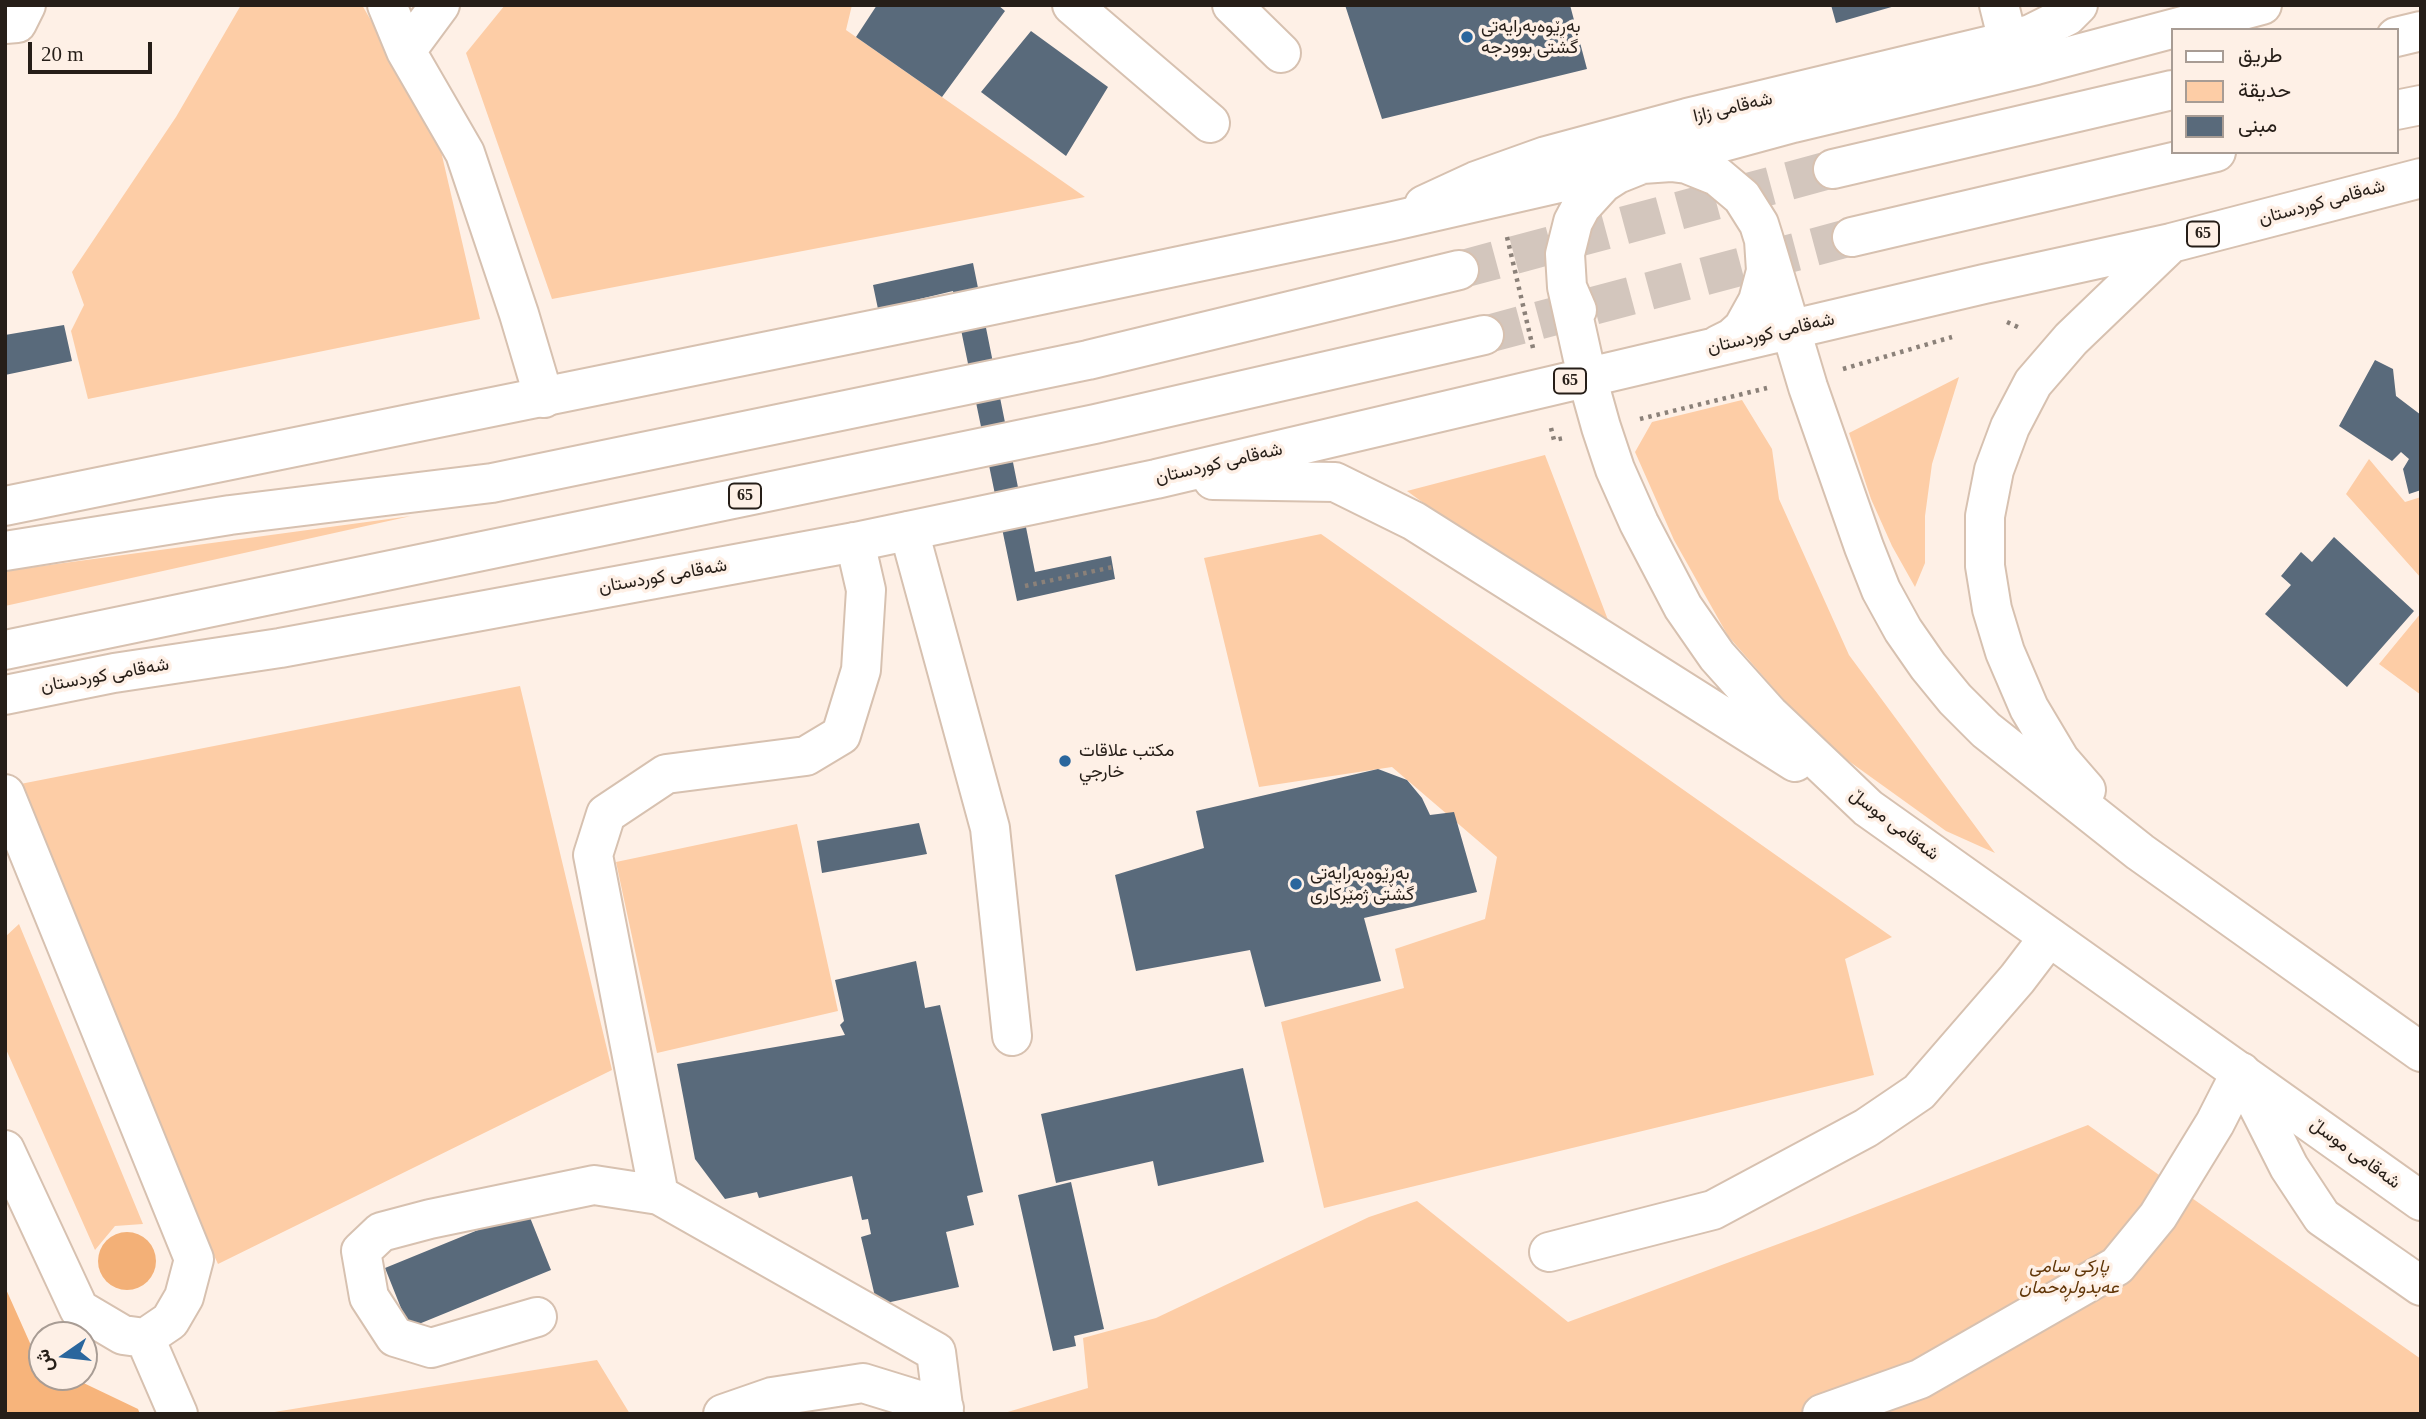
<!DOCTYPE html>
<html>
<head>
<meta charset="utf-8">
<style>
	body { margin:0 }
	#map { position:relative; width:2426px; height:1419px; overflow:hidden; background:#fef0e6; font-family:"Times New Roman",Vazirmatn,serif }
	canvas { display:block }
	.frame { position:absolute; inset:0; border:7px solid #261e18; pointer-events:none }
	.legend { position:absolute; left:2171px; top:28px; width:228px; height:126px; box-sizing:border-box; background:#fef0e6; border:2px solid #a89c94; margin:0; padding:9px 12px; list-style:none; font-size:21px; color:#261e18 }
	.legend li { display:flex; align-items:center; gap:14px; height:35px }
	.legend b { width:35px; border:2px solid #a89c94 }
	.north { position:absolute; left:28px; top:1321px; width:70px; height:70px; box-sizing:border-box; background:#fef0e6; border:2px solid #a89c94; border-radius:50%; rotate:256deg; font-size:19px; font-weight:700; line-height:28px; text-align:center; color:#261e18 }
	.north::after { content:''; display:block; margin:auto; width:24px; height:32px; background:#2a669d; clip-path:polygon(50% 0,100% 100%,50% 72%,0 100%) }
	.scale { position:absolute; left:28px; top:42px; width:124px; height:32px; box-sizing:border-box; border:4px solid #261e18; border-top:0; padding-left:9px; font-size:21px; line-height:24px; white-space:nowrap; color:#261e18; -webkit-text-stroke:5px #fef0e6; paint-order:stroke }
</style>
</head>
<body>
<div id="map">
<canvas width="2426" height="1419"></canvas>
<div class="frame"></div>
<ul class="legend">
<li><b style="height:9px;background:#fff"></b>طريق</li>
<li><b style="height:19px;background:#fdcda6"></b>حديقة</li>
<li><b style="height:19px;background:#596a7b"></b>مبنى</li>
</ul>
<div class="north">ش</div>
<div class="scale">20 m</div>
</div>
<script>
const ctx = document.querySelector('canvas').getContext('2d');
ctx.lineJoin = 'round';
function paint(path, color) {
  ctx.fillStyle = color;
  ctx.fill(path, 'evenodd');
}
function shape(rows) {
  const path = new Path2D();
  for (const r of rows) {
    if (r.length === 3) {
      path.moveTo(r[0] + r[2], r[1]);
      path.arc(r[0], r[1], r[2], 0, 2 * Math.PI);
      continue;
    }
    path.moveTo(r[0], r[1]);
    for (let i = 2; i < r.length; i += 2) path.lineTo(r[i], r[i + 1]);
  }
  return path;
}
function stroke(path, color, width, dash) {
  ctx.strokeStyle = color;
  ctx.lineWidth = width;
  ctx.lineCap = dash ? 'butt' : 'round';
  ctx.setLineDash(dash || []);
  ctx.stroke(path);
}
function label(font, color, halo, rows, align = 'center') {
  ctx.font = font + ' "Times New Roman",Vazirmatn,serif';
  ctx.lineWidth = 7;
  ctx.setLineDash([]);
  ctx.textBaseline = 'middle';
  ctx.strokeStyle = halo;
  ctx.fillStyle = color;
  for (const [text, x, y, turn = 0] of rows) {
    ctx.save();
    ctx.translate(x, y);
    ctx.rotate((+turn || 0) * Math.PI / 180);
    ctx.textAlign = isNaN(turn) ? turn : align;
    if (halo) ctx.strokeText(text, 0, 0);
    ctx.fillText(text, 0, 0);
    ctx.restore();
  }
}
const green = shape([
	[241,5,362,5,437,134,480,319,88,399,71,331,84,305,72,272,176,117],
	[505,5,852,5,846,30,1085,197,552,299,466,53],
	[1959,377,1932,464,1925,516,1925,563,1915,587,1892,546,1871,499,1849,433],
	[1742,400,1772,449,1779,499,1849,655,1995,853,1946,831,1818,739,1728,636,1674,540,1635,452,1652,422],
	[1545,455,1613,633,1488,550,1407,491],
	[2369,459,2405,502,2421,497,2421,578,2346,494],
	[411,516,5,606,5,571],
	[1321,534,1892,937,1845,959,1874,1075,1324,1208,1281,1022,1404,988,1395,949,1485,919,1497,857,1392,767,1259,787,1204,558],
	[2421,613,2421,695,2379,664],
	[520,686,612,1070,218,1264,5,813,5,787],
	[797,824,838,1011,657,1053,616,862],
	[19,924,143,1224,115,1226,95,1250,5,1047,5,937],
	[2088,1125,2421,1359,2421,1414,1001,1414,1088,1388,1083,1338,1156,1318,1369,1217,1417,1201,1568,1322,1816,1230],
	[597,1360,630,1414,262,1414,447,1384]
]);
const forest = shape([
	[5,1287,38,1361,42,1363,42,1377,71,1377,138,1409,140,1414,5,1414]
]);
const water = shape([
	[127,1261,29]
]);
const building = shape([
	[877,5,998,5,1005,11,942,97,856,37],
	[1345,5,1570,5,1587,69,1382,119],
	[1831,5,1895,5,1895,6,1836,23],
	[1031,31,1108,87,1066,156,981,92],
	[973,263,1035,572,1111,556,1115,579,1017,601,953,291,878,309,873,285],
	[64,325,72,361,5,375,5,335],
	[2375,360,2393,369,2396,396,2421,415,2421,490,2409,494,2403,469,2409,459,2401,452,2392,461,2339,426],
	[2334,537,2414,611,2347,687,2265,614,2291,585,2281,576,2301,552,2312,562],
	[1378,769,1407,780,1422,798,1430,815,1454,812,1477,892,1364,918,1381,981,1265,1007,1250,950,1136,971,1115,875,1204,848,1196,811],
	[919,823,927,854,822,873,817,841],
	[916,961,925,1008,940,1005,983,1192,967,1196,974,1225,946,1232,959,1287,877,1305,861,1237,871,1234,868,1219,862,1220,852,1176,759,1198,757,1192,725,1199,695,1159,677,1064,845,1035,840,1025,844,1021,835,980],
	[1243,1068,1264,1162,1158,1186,1153,1161,1056,1183,1041,1114],
	[1071,1182,1104,1329,1074,1336,1076,1346,1053,1351,1018,1195],
	[527,1210,551,1270,409,1328,385,1268]
]);
const highwayTunnel = shape([
	[1459,270,1833,169],
	[1484,335,1852,237]
]);
const path = shape([
	[1507,237,1533,348],
	[2007,322,2022,329],
	[1843,369,1952,337],
	[1640,419,1767,388],
	[1551,428,1554,440,1564,438],
	[1025,586,1113,567]
]);
const minor = shape([
	[387,5,406,51,465,153,519,314,544,398],
	[1072,5,1210,123],
	[1232,5,1281,53],
	[1999,5,2008,41],
	[5,24,17,23,26,5],
	[406,51,440,5],
	[1424,205,1476,181,1546,156,1687,118,2008,41,2031,34,2067,16,2078,5],
	[909,531,990,828,1012,1036],
	[5,794,194,1259,184,1297,170,1321,145,1338,123,1335,79,1309,5,1150],
	[2241,1072,2289,1167,2322,1217,2421,1286],
	[659,1195,593,855,606,814,666,774,806,756,841,735,861,670,866,590,855,542],
	[1549,1252,1713,1210,1866,1128,1919,1092,2017,979,2049,937],
	[537,1317,431,1348,395,1337,369,1297,361,1251,381,1232,430,1219,594,1185,659,1195,936,1352,944,1414],
	[145,1338,178,1414],
	[723,1414,772,1397,863,1383,944,1408],
	[1822,1414,1920,1379,2117,1266,2158,1216,2215,1123,2241,1072]
]);
const highway = shape([
	[2396,37,2421,31],
	[2396,110,2421,105],
	[1833,169,2172,90],
	[1852,237,2216,152],
	[1764,240,1808,387,1864,547,1881,590,1903,630,1928,666,1955,699,1986,730,2140,852,2421,1052],
	[1567,287,1587,377,1601,427,1615,469,1639,523,1683,607,1717,656,1769,714,1868,808,2421,1201],
	[1577,310,1567,287,1565,254,1573,222,1581,207,1603,183,1617,174,1642,164,1671,162,1687,164,1717,176,1742,197,1759,224,1764,240,1766,271,1758,301,1743,328,1732,338,1718,345],
	[1213,480,1335,482,1414,521,1795,762],
	[5,506,955,313,1389,222,1642,164,1793,123,2036,65,2262,5],
	[5,551,230,515,492,483,1088,360,1459,270],
	[5,650,1095,424,1484,335],
	[5,695,114,673,280,648,855,542,1156,479,1984,284,2171,243,2421,178],
	[2086,790,2060,760,2029,708,2005,652,1992,609,1985,566,1985,516,1994,470,2010,427,2033,383,2071,339,2171,243]
]);
const markers = [
	[1467,37,7,"#2a669d"],
	[1065,761,7,"#2a669d"],
	[1296,884,7,"#2a669d"]
];
const shields = [
	[2203,234,32],
	[1570,381,32],
	[745,496,32]
];
const shieldNames = [
	["65",2203,234],
	["65",1570,381],
	["65",745,496]
];
const poiNames = [
	["بەڕێوەبەرایەتی",1481,27],
	["گشتی بوودجە",1481,48],
	["مكتب علاقات",1079,751],
	["خارجي",1079,772],
	["بەڕێوەبەرایەتی",1310,874],
	["گشتی ژمێركاری",1310,895]
];
const streetNames = [
	["شەقامی زازا",1733,108,-13],
	["شەقامی کوردستان",2322,203,-15],
	["شەقامی کوردستان",1771,334,-13],
	["شەقامی کوردستان",1219,464,-13],
	["شەقامی کوردستان",663,577,-10],
	["شەقامی کوردستان",105,676,-10],
	["شەقامی موسڵ",1894,825,37],
	["شەقامی موسڵ",2355,1154,36]
];
const parkNames = [
	["پارکی سامی",2069,1267],
	["عەبدولڕەحمان",2069,1288]
];
paint(green, '#fdcda6');
paint(forest, '#f7b47b');
paint(water, '#f3b077');
paint(building, '#596a7b');
stroke(highwayTunnel, '#d3c6bd', 38, [38, 19]);
stroke(minor, '#d7c1b0', 42);
stroke(highway, '#d7c1b0', 42);
stroke(path, '#8b8179', 4.5, [3.5, 5]);
stroke(minor, '#fff', 38);
stroke(highway, '#fff', 38);
for (const [x, y, r, color] of markers) {
  const dot = new Path2D();
  dot.arc(x, y, r, 0, 2 * Math.PI);
  ctx.fillStyle = color;
  ctx.fill(dot);
  stroke(dot, '#fef0e6', 2.5);
}
for (const [x, y, w] of shields) {
  const box = new Path2D();
  box.roundRect(x - w / 2, y - 12.5, w, 25, 5);
  ctx.fillStyle = '#fef0e6';
  ctx.fill(box);
  stroke(box, '#261e18', 2);
}
label('bold 16px', '#261e18', null, shieldNames);
label('18px', '#261e18', '#fef0e6', poiNames, 'left');
label('18px', '#261e18', '#fef0e6', streetNames);
label('italic 18px', '#613608', '#fef0e6', parkNames);
</script>
</body>
</html>
